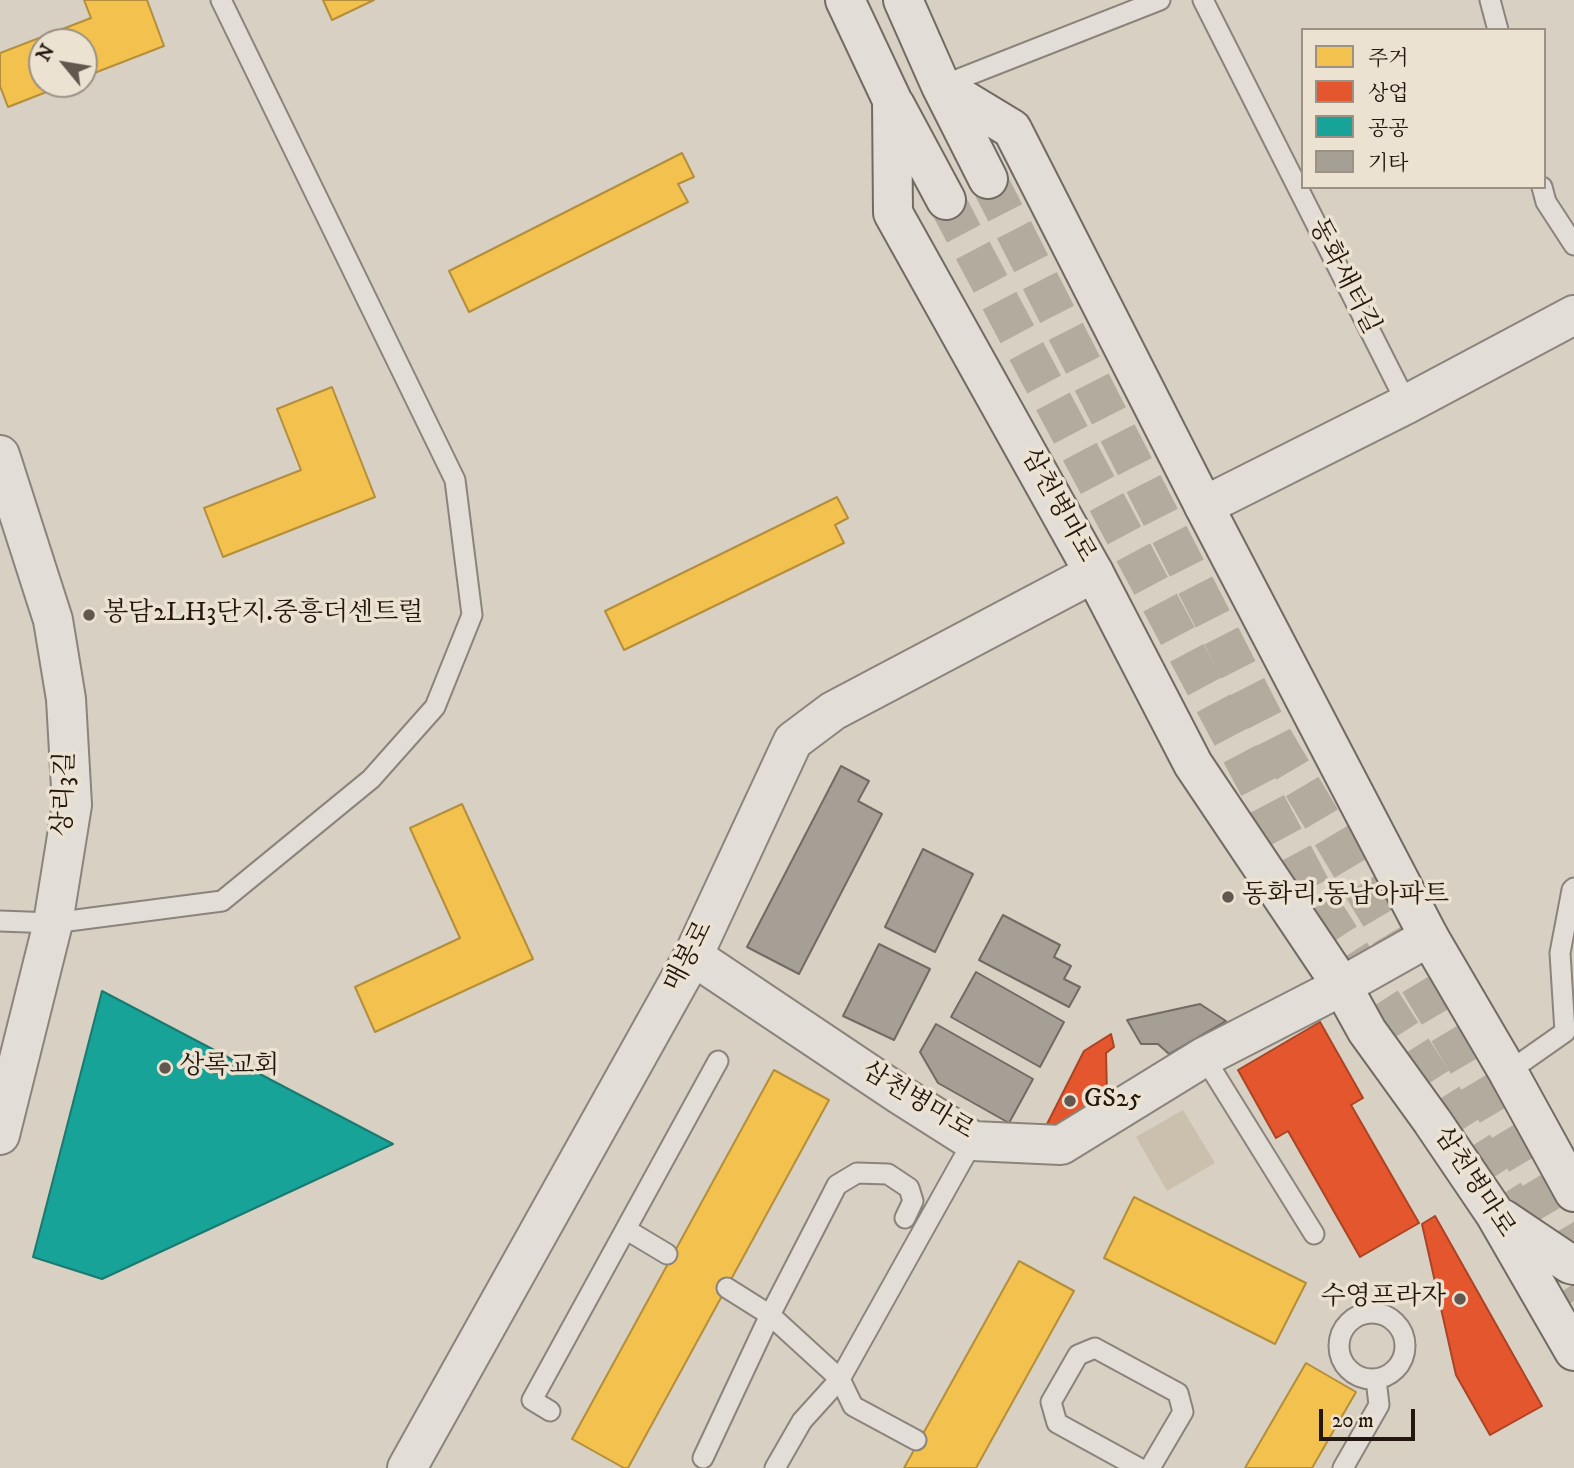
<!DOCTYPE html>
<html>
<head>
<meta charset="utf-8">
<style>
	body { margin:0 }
	#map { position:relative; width:1574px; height:1468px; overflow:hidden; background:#d8d0c3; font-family:"IM FELL DW Pica","Noto Serif KR",serif }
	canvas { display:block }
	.legend { position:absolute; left:1301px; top:28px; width:245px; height:161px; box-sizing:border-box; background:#ece2d2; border:2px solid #9c9184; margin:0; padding:9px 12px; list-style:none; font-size:21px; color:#241710 }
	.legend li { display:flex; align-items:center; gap:14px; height:35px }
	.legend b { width:35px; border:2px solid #9c9184 }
	.north { position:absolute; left:28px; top:28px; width:70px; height:70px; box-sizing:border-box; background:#ece2d2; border:2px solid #9c9184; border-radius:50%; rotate:300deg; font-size:19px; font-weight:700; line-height:28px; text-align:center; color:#241710 }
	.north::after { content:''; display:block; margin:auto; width:24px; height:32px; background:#63584f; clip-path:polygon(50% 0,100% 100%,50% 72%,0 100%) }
	.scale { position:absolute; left:1319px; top:1409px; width:96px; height:32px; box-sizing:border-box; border:4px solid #241710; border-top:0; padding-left:9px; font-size:21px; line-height:24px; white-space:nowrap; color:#241710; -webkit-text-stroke:5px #ece2d2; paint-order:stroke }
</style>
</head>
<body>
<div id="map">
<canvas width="1574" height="1468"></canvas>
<ul class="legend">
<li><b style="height:19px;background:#f2c14e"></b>주거</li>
<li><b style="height:19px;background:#e4572e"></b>상업</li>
<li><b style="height:19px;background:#17a398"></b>공공</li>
<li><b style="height:19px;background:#a59f96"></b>기타</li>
</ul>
<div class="north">N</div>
<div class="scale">20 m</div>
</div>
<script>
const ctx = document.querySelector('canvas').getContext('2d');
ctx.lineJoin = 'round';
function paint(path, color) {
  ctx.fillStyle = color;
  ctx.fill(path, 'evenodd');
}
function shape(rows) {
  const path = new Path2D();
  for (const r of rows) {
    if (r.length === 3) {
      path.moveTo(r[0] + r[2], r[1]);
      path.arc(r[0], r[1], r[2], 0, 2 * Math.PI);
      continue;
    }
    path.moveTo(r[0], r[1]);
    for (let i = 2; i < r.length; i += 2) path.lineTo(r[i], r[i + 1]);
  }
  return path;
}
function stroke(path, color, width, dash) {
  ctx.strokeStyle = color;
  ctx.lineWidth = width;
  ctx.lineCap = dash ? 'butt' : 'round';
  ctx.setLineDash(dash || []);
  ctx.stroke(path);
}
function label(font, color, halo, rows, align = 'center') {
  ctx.font = font + ' "IM FELL DW Pica","Noto Serif KR",serif';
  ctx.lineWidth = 7;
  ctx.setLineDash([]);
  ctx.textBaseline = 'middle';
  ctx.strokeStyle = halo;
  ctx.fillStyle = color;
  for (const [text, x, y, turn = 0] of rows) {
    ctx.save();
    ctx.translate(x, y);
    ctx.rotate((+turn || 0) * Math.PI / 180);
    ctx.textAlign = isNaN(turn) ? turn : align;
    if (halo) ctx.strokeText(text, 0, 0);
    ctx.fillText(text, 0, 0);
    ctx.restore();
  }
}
const green = shape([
	[1183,1110,1215,1163,1167,1191,1136,1137]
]);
const homes = shape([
	[84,0,147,0,164,46,84,77,84,42,42,42,42,84,67,84,8,107,0,86,0,53,91,18,84,0],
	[323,0,374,0,332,20,323,0],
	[682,153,694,177,678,184,688,202,469,312,449,271,682,153],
	[332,387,375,497,223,557,204,508,301,470,277,409,332,387],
	[837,497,848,518,835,525,844,543,624,650,605,611,837,497],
	[462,804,533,959,375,1032,355,987,460,938,410,828,462,804],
	[774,1070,829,1100,628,1468,624,1468,572,1439,774,1070],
	[1134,1197,1306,1283,1275,1344,1104,1258,1134,1197],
	[1019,1261,1074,1291,976,1468,904,1468,1019,1261],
	[1306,1363,1356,1392,1312,1468,1245,1468,1306,1363]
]);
const shops = shape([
	[1320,1022,1363,1098,1351,1105,1419,1223,1360,1257,1288,1131,1276,1138,1238,1070,1320,1022],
	[1111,1034,1114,1047,1106,1053,1107,1095,1043,1132,1084,1051,1111,1034],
	[1435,1216,1542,1406,1490,1435,1456,1375,1422,1224,1435,1216]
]);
const public = shape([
	[102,991,393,1144,102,1279,33,1257,102,991]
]);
const building = shape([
	[841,766,869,781,858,801,882,814,799,974,747,947,841,766],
	[923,849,973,874,935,952,885,927,923,849],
	[1003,915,1060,945,1054,957,1071,966,1064,979,1080,987,1069,1007,979,960,1003,915],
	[879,944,930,969,894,1040,843,1016,879,944],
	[976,972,1064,1022,1040,1067,951,1017,976,972],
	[1200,1004,1226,1021,1169,1054,1158,1044,1141,1044,1127,1020,1200,1004],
	[936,1024,1033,1079,1009,1123,938,1083,920,1052,936,1024]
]);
const secondaryTunnel = shape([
	[988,179,1274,739,1574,1244],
	[946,200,1323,909,1574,1301]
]);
const service = shape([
	[1203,0,1407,404],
	[1490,0,1498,30],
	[941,86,1160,0],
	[1542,187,1546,202,1574,245],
	[0,921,53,923,222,901,371,779,435,707,472,615,455,480,221,0],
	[1204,1057,1314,1234],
	[1508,1072,1565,1032,1560,953,1572,890,1574,888],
	[627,1230,667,1254],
	[727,1288,770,1315,840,1379,853,1406,916,1440],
	[1372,1346,33],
	[550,1411,532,1400,718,1061],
	[703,1458,770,1315,837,1185,857,1173,888,1174,909,1188,913,1201,905,1218],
	[775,1468,802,1421,840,1379,973,1141],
	[1139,1468,1057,1423,1051,1402,1078,1355,1095,1348,1178,1393,1183,1412,1150,1468],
	[1343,1468,1379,1405,1376,1379]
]);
const minor = shape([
	[1204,506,1407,404,1574,315],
	[693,956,899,1094,973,1141,1061,1145,1204,1057,1342,986,1429,937],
	[407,1468,693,956,793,741,833,711,1094,573]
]);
const tertiary = shape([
	[0,455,53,620,66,699,72,805,53,923,0,1135]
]);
const secondary = shape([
	[845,0,892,100,893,213,1094,573,1193,764,1342,986,1367,1031,1432,1121,1495,1214,1574,1351],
	[903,0,941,86,1012,129,1204,506,1429,937,1508,1072,1574,1192],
	[941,86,988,179],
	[895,105,946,200],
	[1503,1219,1570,1264,1574,1265]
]);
const markers = [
	[89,615,7,"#63584f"],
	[1228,897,7,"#63584f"],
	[165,1068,7,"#63584f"],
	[1070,1101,7,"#63584f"],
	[1460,1299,7,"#63584f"]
];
const streetNames = [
	["동화새터길",1343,277,63],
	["삼천병마로",1057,506,61],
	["상리3길",66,794,-88],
	["매봉로",690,957,-63],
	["삼천병마로",917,1102,31],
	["삼천병마로",1473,1183,57]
];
const poiNames = [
	["봉담2LH3단지.중흥더센트럴",103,615],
	["동화리.동남아파트",1242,897],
	["상록교회",179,1068],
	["GS25",1084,1101],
	["수영프라자",1446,1299,"right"]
];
paint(green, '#cbc0ae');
paint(homes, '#f2c14e');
stroke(homes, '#b48e3b', 2);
paint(shops, '#e4572e');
stroke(shops, '#aa4425', 2);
paint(public, '#17a398');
stroke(public, '#1b796f', 2);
paint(building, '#a59f96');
stroke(building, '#716b64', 2);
stroke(secondaryTunnel, '#b4ab9f', 38, [38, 19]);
stroke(service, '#8a847c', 23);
stroke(minor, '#8a847c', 42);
stroke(tertiary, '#8a847c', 42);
stroke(secondary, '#716b64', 42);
stroke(service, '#e2ded7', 19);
stroke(minor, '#e2ded7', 38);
stroke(tertiary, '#e2ded7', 38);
stroke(secondary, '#e2ded7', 38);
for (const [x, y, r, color] of markers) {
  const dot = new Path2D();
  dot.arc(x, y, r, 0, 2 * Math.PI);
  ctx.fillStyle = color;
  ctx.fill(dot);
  stroke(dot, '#ece2d2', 2.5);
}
label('26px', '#241710', '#ece2d2', streetNames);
label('26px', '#241710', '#ece2d2', poiNames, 'left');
</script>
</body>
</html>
